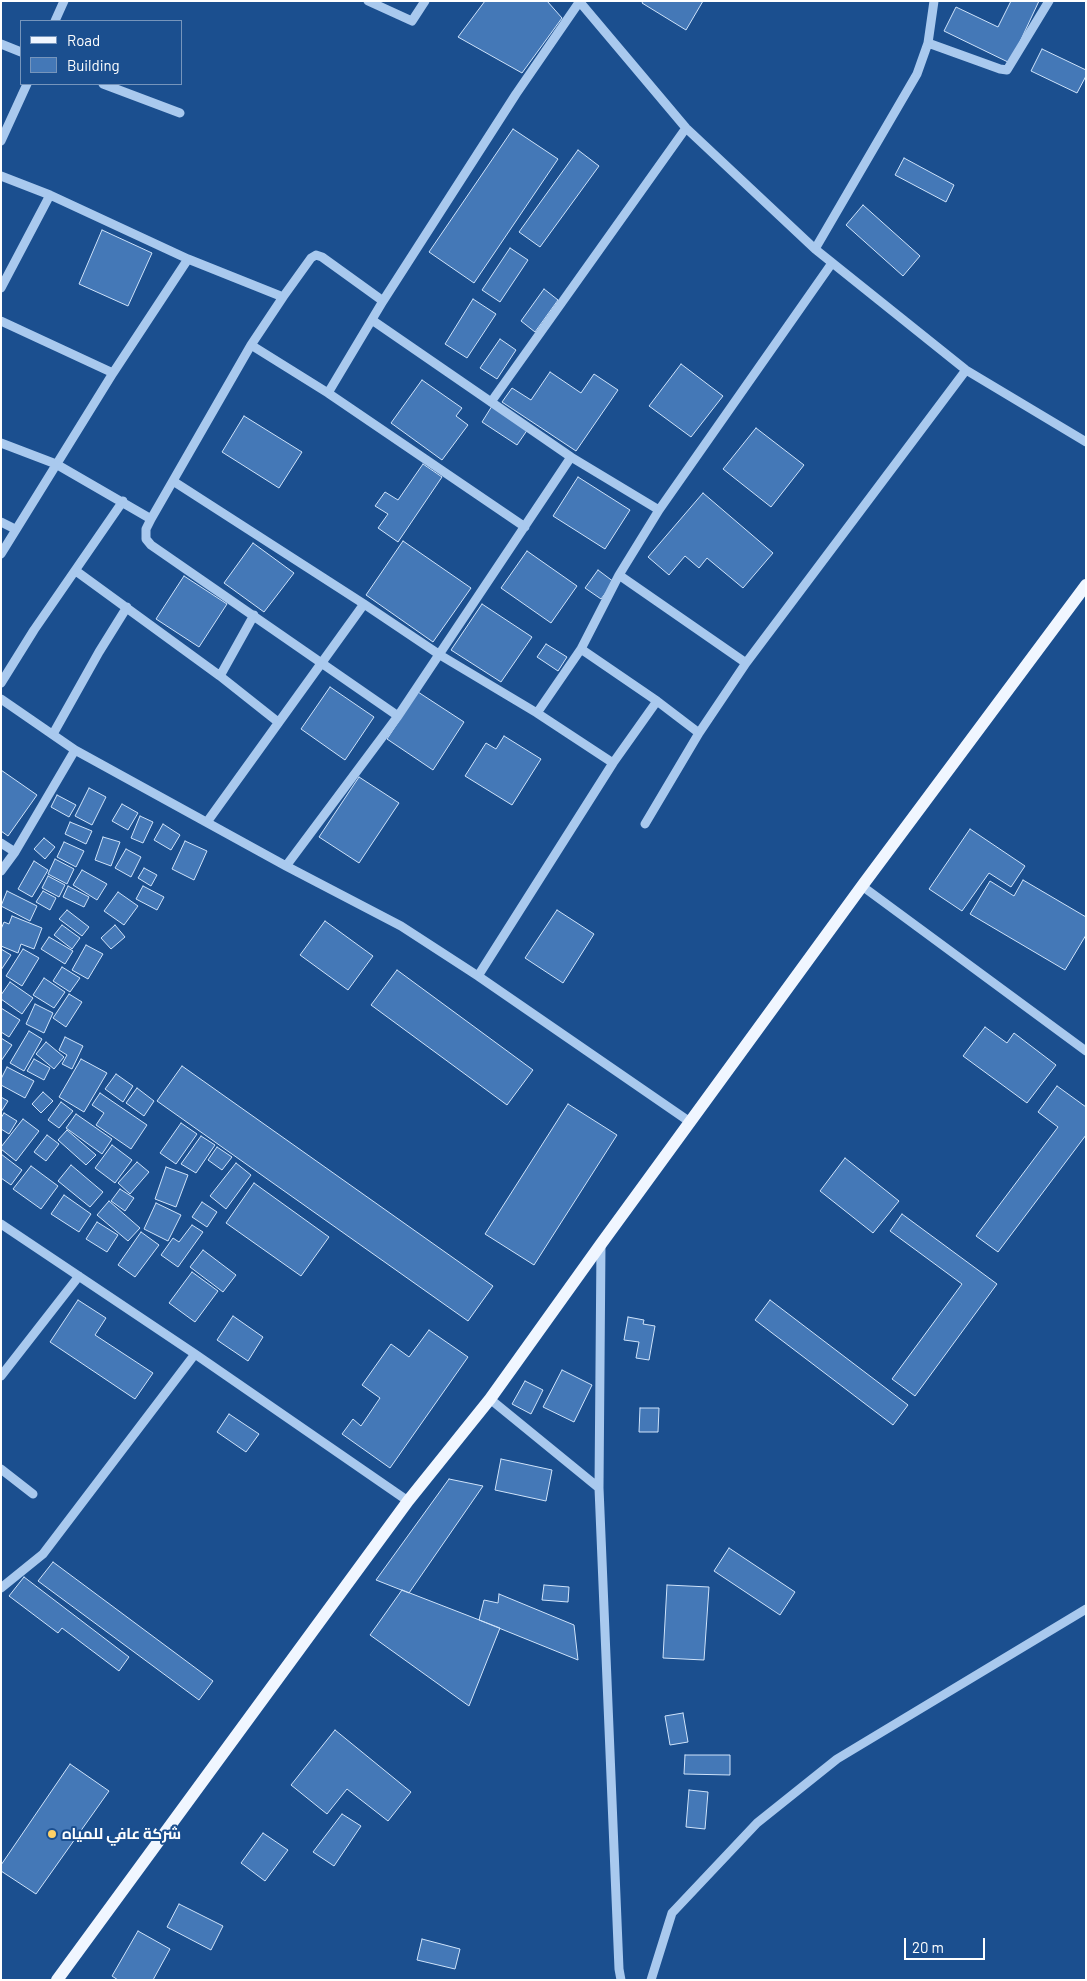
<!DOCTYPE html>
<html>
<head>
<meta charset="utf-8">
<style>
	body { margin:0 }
	#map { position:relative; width:1087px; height:1981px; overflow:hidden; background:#1b4f8f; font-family:Barlow,sans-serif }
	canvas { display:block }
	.frame { position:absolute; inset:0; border:2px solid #fff; pointer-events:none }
	.legend { position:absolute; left:20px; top:20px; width:162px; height:65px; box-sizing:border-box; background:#1b4f8f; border:1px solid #7695bc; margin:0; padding:6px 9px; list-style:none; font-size:15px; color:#fff }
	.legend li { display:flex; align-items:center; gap:10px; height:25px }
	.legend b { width:25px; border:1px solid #7695bc }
	.scale { position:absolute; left:904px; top:1938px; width:81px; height:22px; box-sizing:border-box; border:2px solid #fff; border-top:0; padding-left:6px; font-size:15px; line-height:18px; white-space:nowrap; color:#fff; -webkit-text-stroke:4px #1b4f8f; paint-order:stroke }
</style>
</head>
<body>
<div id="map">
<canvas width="1087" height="1981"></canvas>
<div class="frame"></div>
<ul class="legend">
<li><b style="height:6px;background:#f0f6ff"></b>Road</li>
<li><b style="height:14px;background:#4478b7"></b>Building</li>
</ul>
<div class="scale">20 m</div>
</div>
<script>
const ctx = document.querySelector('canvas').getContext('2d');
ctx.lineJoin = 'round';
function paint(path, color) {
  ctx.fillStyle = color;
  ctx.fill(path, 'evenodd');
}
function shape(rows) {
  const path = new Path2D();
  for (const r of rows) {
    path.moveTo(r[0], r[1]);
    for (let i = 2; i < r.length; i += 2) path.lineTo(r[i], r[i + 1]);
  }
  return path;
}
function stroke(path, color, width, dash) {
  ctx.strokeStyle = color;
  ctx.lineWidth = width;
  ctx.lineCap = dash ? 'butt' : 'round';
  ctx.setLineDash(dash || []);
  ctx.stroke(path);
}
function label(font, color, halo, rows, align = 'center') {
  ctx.font = font + ' Barlow,Cairo,sans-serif';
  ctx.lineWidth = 4;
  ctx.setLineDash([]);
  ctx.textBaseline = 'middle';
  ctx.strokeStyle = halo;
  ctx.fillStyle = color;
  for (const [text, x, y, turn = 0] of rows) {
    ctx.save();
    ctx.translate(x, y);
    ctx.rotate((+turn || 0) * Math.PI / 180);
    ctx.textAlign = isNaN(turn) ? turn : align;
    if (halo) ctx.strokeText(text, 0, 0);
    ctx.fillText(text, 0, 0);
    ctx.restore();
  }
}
const building = shape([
	[485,1,547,1,562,18,522,73,458,37,485,1],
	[643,1,703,1,686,30,642,3,643,1],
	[1011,1,1039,1,1010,63,944,31,956,7,998,27,1011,1],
	[1042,49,1086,70,1086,76,1077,93,1031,71,1042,49],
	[513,129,558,159,474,283,429,252,513,129],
	[578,150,599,166,540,247,519,232,578,150],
	[904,158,954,185,946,202,895,175,904,158],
	[863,205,920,256,903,276,846,225,863,205],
	[102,230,152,253,128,306,79,284,102,230],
	[510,248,528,260,500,302,482,290,510,248],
	[544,289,558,300,535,332,521,321,544,289],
	[473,299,496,314,467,358,445,344,473,299],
	[500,339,516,350,497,379,480,368,500,339],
	[681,364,723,396,691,437,649,406,681,364],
	[550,372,581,393,594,374,618,390,576,451,502,402,512,388,531,400,550,372],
	[422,380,462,408,456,416,468,425,442,460,391,423,422,380],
	[492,406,528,429,517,445,482,422,492,406],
	[244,416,302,452,279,488,222,452,244,416],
	[756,428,804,465,771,507,723,469,756,428],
	[423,464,442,477,398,542,378,528,388,514,375,506,385,492,398,500,423,464],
	[578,477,630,510,605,549,553,516,578,477],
	[703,493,773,553,743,588,707,558,699,568,685,556,669,575,648,557,703,493],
	[403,541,471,588,433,642,366,595,403,541],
	[253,543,294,573,264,612,224,583,253,543],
	[527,551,577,586,551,623,501,588,527,551],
	[598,570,614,582,601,599,585,588,598,570],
	[184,576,227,604,199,647,156,619,184,576],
	[482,604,532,637,501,682,451,650,482,604],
	[546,644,567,657,558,671,537,657,546,644],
	[330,687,374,717,345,760,301,729,330,687],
	[418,692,464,722,433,770,387,739,418,692],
	[504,736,541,759,512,805,465,776,486,743,496,749,504,736],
	[1,770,37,795,8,836,1,831,1,770],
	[359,777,399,803,359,863,319,837,359,777],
	[89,788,106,797,92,825,75,816,89,788],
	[57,795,76,805,69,817,51,807,57,795],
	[122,804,138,813,128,830,112,821,122,804],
	[140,816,153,822,143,843,131,838,140,816],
	[70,822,92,831,86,844,65,834,70,822],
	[163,824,180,835,171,850,154,840,163,824],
	[970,829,1025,866,1011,887,989,873,962,911,929,889,970,829],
	[103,837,120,842,111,866,95,860,103,837],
	[44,838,55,847,45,859,34,849,44,838],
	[185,841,207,851,194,880,172,869,185,841],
	[64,842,84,851,76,867,57,857,64,842],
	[126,849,141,857,131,877,115,868,126,849],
	[55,859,74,869,67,884,48,874,55,859],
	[34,861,48,870,32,897,18,889,34,861],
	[144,868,157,875,151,886,138,878,144,868],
	[82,870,107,884,97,900,73,885,82,870],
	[48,876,65,885,59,897,42,888,48,876],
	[1023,880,1086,917,1086,935,1065,970,970,914,990,881,1014,896,1023,880],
	[68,886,89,897,84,907,63,897,68,886],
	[143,886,164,897,157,910,136,899,143,886],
	[7,891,37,906,30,921,1,906,7,891],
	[43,891,56,898,50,910,36,902,43,891],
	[118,892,138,906,124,925,104,911,118,892],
	[67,910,89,927,82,936,59,919,67,910],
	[557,910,594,934,563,983,525,958,557,910],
	[12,916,42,928,34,949,21,944,18,953,1,946,1,929,4,922,9,924,12,916],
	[325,921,373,956,348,990,300,955,325,921],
	[62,925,80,938,72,949,54,935,62,925],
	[115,925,125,937,111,949,101,938,115,925],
	[49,937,73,951,65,964,41,949,49,937],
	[86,945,103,954,88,979,72,970,86,945],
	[1,949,11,955,1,970,1,949],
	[23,949,39,958,22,986,6,976,23,949],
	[62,967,80,978,70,992,53,981,62,967],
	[397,970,533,1070,507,1105,371,1005,397,970],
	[44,978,65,992,54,1008,33,995,44,978],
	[10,982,33,998,22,1014,1,999,1,995,10,982],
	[69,994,82,1002,66,1027,53,1018,69,994],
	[35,1004,53,1013,44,1033,26,1024,35,1004],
	[1,1008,20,1020,9,1037,1,1032,1,1008],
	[985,1027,1007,1043,1014,1033,1056,1065,1027,1103,963,1056,985,1027],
	[29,1031,42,1039,24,1071,10,1063,29,1031],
	[65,1037,83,1046,72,1069,62,1064,67,1055,59,1050,65,1037],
	[1,1038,12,1045,1,1061,1,1038],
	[46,1042,64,1057,54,1069,36,1054,46,1042],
	[34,1059,50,1068,44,1080,27,1071,34,1059],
	[81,1059,107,1073,84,1112,59,1097,81,1059],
	[182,1066,493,1286,468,1321,157,1101,182,1066],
	[7,1067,34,1081,25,1098,1,1085,1,1079,7,1067],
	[116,1074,133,1086,123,1102,105,1089,116,1074],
	[1057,1086,1086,1107,1086,1135,998,1252,976,1236,1058,1127,1038,1112,1057,1086],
	[137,1088,154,1101,144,1116,126,1103,137,1088],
	[43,1092,53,1101,41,1113,32,1104,43,1092],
	[100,1093,147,1125,131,1149,96,1125,104,1113,92,1105,100,1093],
	[1,1097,8,1101,1,1112,1,1097],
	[61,1102,73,1111,59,1128,48,1120,61,1102],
	[568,1104,617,1135,534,1265,485,1234,568,1104],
	[4,1113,17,1121,9,1134,1,1129,1,1118,4,1113],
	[76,1114,112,1139,102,1154,66,1128,76,1114],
	[23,1119,39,1131,16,1161,1,1149,1,1147,23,1119],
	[181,1123,197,1134,176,1164,160,1153,181,1123],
	[67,1130,96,1155,86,1165,58,1140,67,1130],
	[47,1135,59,1144,46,1161,34,1152,47,1135],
	[201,1136,215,1145,196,1173,181,1164,201,1136],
	[112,1145,132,1160,115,1183,95,1168,112,1145],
	[217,1147,232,1157,222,1170,208,1160,217,1147],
	[1,1154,22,1170,11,1185,1,1178,1,1154],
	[845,1158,899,1201,873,1233,820,1191,845,1158],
	[137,1162,149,1172,130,1194,118,1183,137,1162],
	[236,1163,251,1175,226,1209,210,1196,236,1163],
	[71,1165,103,1192,90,1207,58,1181,71,1165],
	[31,1166,58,1186,41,1209,13,1189,31,1166],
	[166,1167,188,1175,176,1207,155,1199,166,1167],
	[254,1183,329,1237,301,1276,226,1223,254,1183],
	[120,1189,134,1198,125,1211,111,1201,120,1189],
	[64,1195,91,1214,79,1232,51,1214,64,1195],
	[109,1201,140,1228,128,1241,97,1215,109,1201],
	[202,1202,217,1212,207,1227,192,1217,202,1202],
	[156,1203,181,1215,168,1241,144,1229,156,1203],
	[902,1214,997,1284,915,1396,892,1379,962,1284,890,1231,902,1214],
	[97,1222,118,1235,107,1252,86,1239,97,1222],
	[192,1225,203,1232,178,1267,161,1255,173,1238,179,1242,192,1225],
	[141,1232,159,1245,135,1277,118,1265,141,1232],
	[203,1250,236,1275,223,1292,190,1267,203,1250],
	[192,1272,218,1291,195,1322,169,1303,192,1272],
	[78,1300,106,1318,95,1335,153,1373,135,1399,50,1342,78,1300],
	[770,1300,908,1405,893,1425,755,1320,770,1300],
	[233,1316,263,1337,248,1361,217,1340,233,1316],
	[628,1317,644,1320,643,1324,655,1326,649,1360,636,1358,639,1342,624,1340,628,1317],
	[429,1330,468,1357,390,1468,342,1434,353,1419,361,1426,380,1398,362,1385,391,1344,409,1357,429,1330],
	[562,1370,592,1385,574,1422,543,1407,562,1370],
	[525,1381,543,1390,531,1414,512,1404,525,1381],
	[640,1408,659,1408,658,1432,639,1432,640,1408],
	[229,1414,259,1434,246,1452,217,1432,229,1414],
	[501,1459,552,1470,546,1501,495,1490,501,1459],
	[449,1479,483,1486,409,1593,376,1580,449,1479],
	[729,1548,795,1592,780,1615,714,1571,729,1548],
	[53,1562,213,1681,199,1700,38,1581,53,1562],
	[24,1577,129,1657,119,1671,62,1628,58,1633,9,1596,24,1577],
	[544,1585,569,1587,568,1602,542,1600,544,1585],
	[667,1585,709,1587,704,1660,663,1658,667,1585],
	[402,1590,500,1628,469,1706,370,1635,402,1590],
	[499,1594,574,1625,578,1660,479,1620,484,1600,498,1603,499,1594],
	[683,1713,688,1742,670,1745,665,1716,683,1713],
	[335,1730,411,1792,388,1821,347,1789,327,1814,291,1785,335,1730],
	[685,1755,730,1755,730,1775,684,1774,685,1755],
	[70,1764,109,1791,36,1894,1,1871,1,1865,70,1764],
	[689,1790,708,1792,705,1829,686,1827,689,1790],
	[342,1814,361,1826,334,1866,313,1852,342,1814],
	[263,1833,288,1850,265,1881,241,1863,263,1833],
	[179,1904,223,1926,211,1950,167,1927,179,1904],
	[138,1931,170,1949,153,1980,118,1980,112,1976,138,1931],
	[422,1939,460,1949,455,1969,417,1960,422,1939]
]);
const minor = shape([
	[368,1,412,21,425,1],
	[579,1,686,128,815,249,966,370,1086,442],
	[55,21,64,1],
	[928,43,1000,69,1007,70,1049,1],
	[1,44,21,52],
	[103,84,180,113],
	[1,141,27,84],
	[1,176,50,195,188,259,283,297],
	[815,249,917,74,928,43,934,1],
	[1,288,50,195],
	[383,301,322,257,316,255,311,258,283,297,251,345,328,393,525,527],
	[1,321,113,373],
	[251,345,151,519,146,529,146,539,151,545,398,716],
	[328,393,383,301,516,94,580,1],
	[491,402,686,128],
	[1,443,56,464,151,519],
	[571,457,659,510],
	[173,481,364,604,440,655,537,713,613,763],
	[1,522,15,529],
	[1,554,113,373,188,259],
	[76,571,220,676,278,722],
	[619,575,746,663,699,733,645,824],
	[746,663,966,370],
	[220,676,254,615],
	[1,683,34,630,123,501],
	[1,699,75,750,286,866,401,926,478,976,690,1122],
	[657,701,699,733],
	[537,713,581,649,619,575,659,510,832,263],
	[53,734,99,652,127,607],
	[207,822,364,604],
	[1,843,15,852],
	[286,866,398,716,571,457,372,320],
	[1,871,15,852,75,750],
	[862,886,1086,1051],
	[478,976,613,763,657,701,581,649],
	[1,1224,195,1354,408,1501],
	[601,1244,599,1488,619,1969,621,1980],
	[1,1376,79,1276],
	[490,1399,599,1488],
	[1,1469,33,1494],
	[1,1588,43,1554,195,1354],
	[651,1980,672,1913,757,1823,837,1759,1086,1609]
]);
const major = shape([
	[57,1980,408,1501,490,1399,601,1244,862,886,1086,585]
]);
const markers = [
	[52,1834,5,"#ffd166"]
];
const poiNames = [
	["شركة عافي للمياه",62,1834]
];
paint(building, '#4478b7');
stroke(building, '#cfe3fa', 1);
stroke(minor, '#a9c9ee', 9);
stroke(major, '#f0f6ff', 12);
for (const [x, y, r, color] of markers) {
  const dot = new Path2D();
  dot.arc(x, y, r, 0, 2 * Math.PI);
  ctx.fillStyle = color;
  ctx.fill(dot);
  stroke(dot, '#1b4f8f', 2);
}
label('bold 15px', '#fff', '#1b4f8f', poiNames, 'left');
</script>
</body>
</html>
